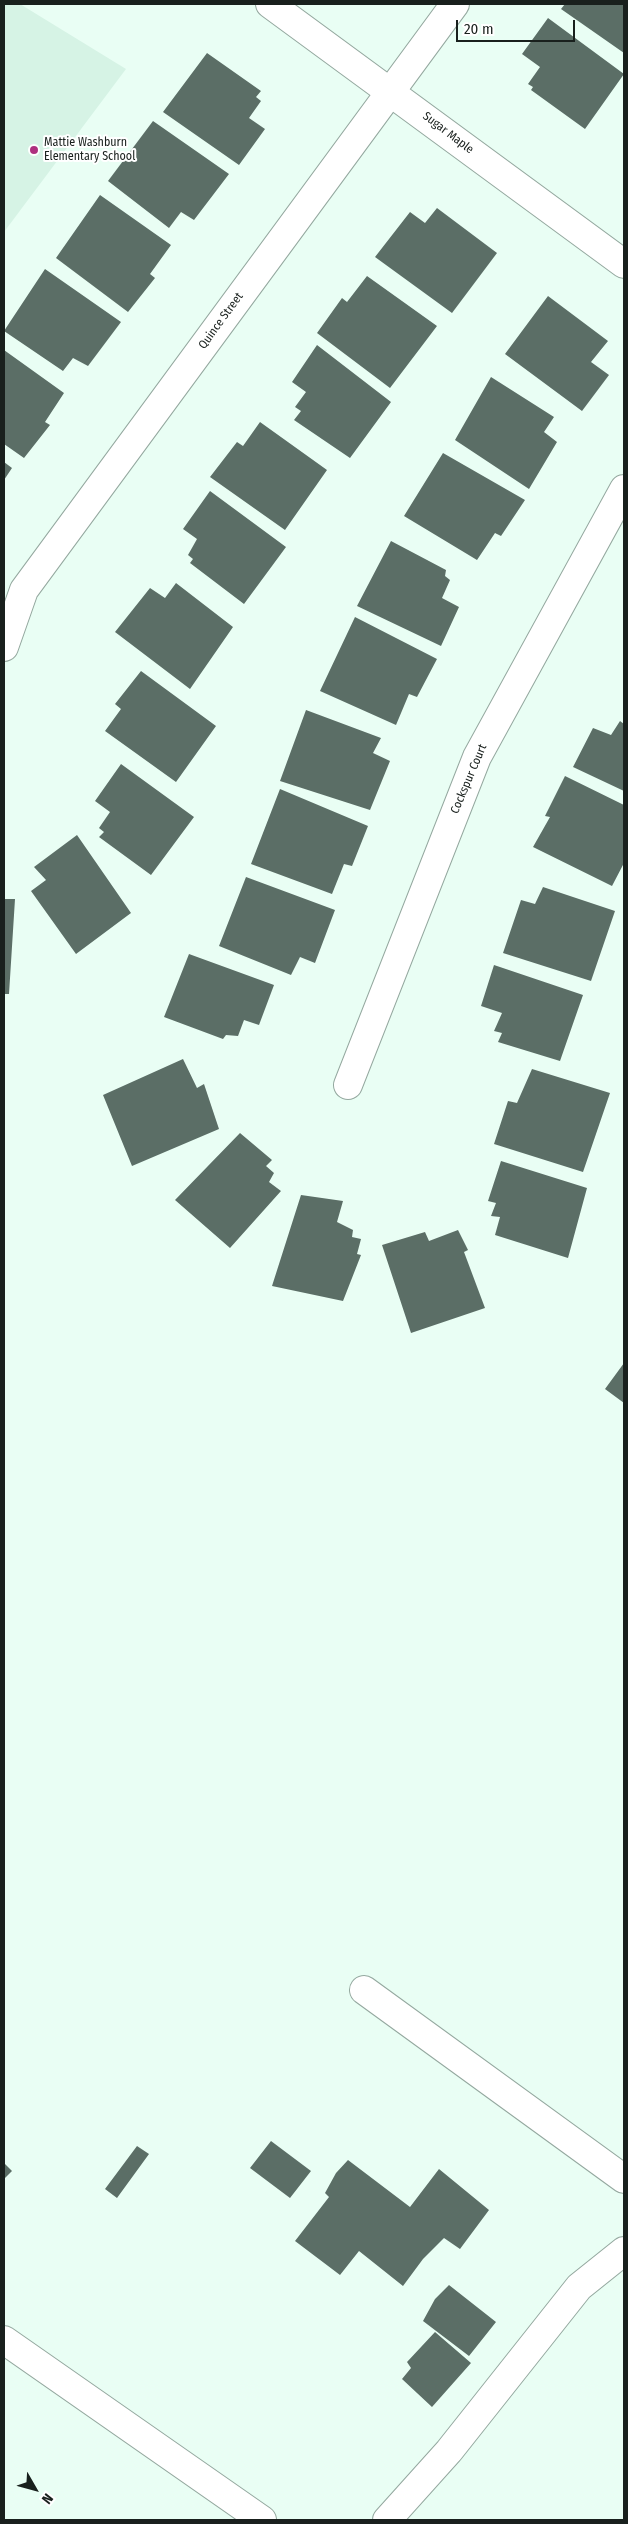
<!DOCTYPE html>
<html>
<head>
<meta charset="utf-8">
<style>
	body { margin:0 }
	#map { position:relative; width:628px; height:2524px; overflow:hidden; background:#e9fef4; font-family:"Fira Sans Condensed",sans-serif }
	canvas { display:block }
	.frame { position:absolute; inset:0; border:5px solid #19201d; pointer-events:none }
	.north { position:absolute; left:10px; top:2464px; width:50px; height:50px; -webkit-text-stroke:4px #fff; paint-order:stroke; rotate:128deg; font-size:14px; font-weight:700; line-height:20px; text-align:center; color:#19201d }
	.north::after { content:''; display:block; margin:auto; width:18px; height:22px; background:#19201d; clip-path:polygon(50% 0,100% 100%,50% 72%,0 100%) }
	.scale { position:absolute; left:456px; top:20px; width:119px; height:22px; box-sizing:border-box; border:2px solid #19201d; border-top:0; padding-left:6px; font-size:15px; line-height:18px; white-space:nowrap; color:#19201d; -webkit-text-stroke:4px #fff; paint-order:stroke }
</style>
</head>
<body>
<div id="map">
<canvas width="628" height="2524"></canvas>
<div class="frame"></div>
<div class="north">N</div>
<div class="scale">20 m</div>
</div>
<script>
const ctx = document.querySelector('canvas').getContext('2d');
ctx.lineJoin = 'round';
function paint(path, color) {
  ctx.fillStyle = color;
  ctx.fill(path, 'evenodd');
}
function shape(rows) {
  const path = new Path2D();
  for (const r of rows) {
    path.moveTo(r[0], r[1]);
    for (let i = 2; i < r.length; i += 2) path.lineTo(r[i], r[i + 1]);
  }
  return path;
}
function stroke(path, color, width, dash) {
  ctx.strokeStyle = color;
  ctx.lineWidth = width;
  ctx.lineCap = dash ? 'butt' : 'round';
  ctx.setLineDash(dash || []);
  ctx.stroke(path);
}
function label(font, color, halo, rows, align = 'center') {
  ctx.font = font + ' "Fira Sans Condensed",sans-serif';
  ctx.lineWidth = 4;
  ctx.setLineDash([]);
  ctx.textBaseline = 'middle';
  ctx.strokeStyle = halo;
  ctx.fillStyle = color;
  for (const [text, x, y, turn = 0] of rows) {
    ctx.save();
    ctx.translate(x, y);
    ctx.rotate((+turn || 0) * Math.PI / 180);
    ctx.textAlign = isNaN(turn) ? turn : align;
    if (halo) ctx.strokeText(text, 0, 0);
    ctx.fillText(text, 0, 0);
    ctx.restore();
  }
}
const built = shape([
	[4,4,20,4,126,69,4,232]
]);
const building = shape([
	[565,4,624,4,624,53,561,9],
	[548,18,624,74,585,129,531,90,533,87,528,84,540,67,522,54],
	[207,53,261,91,256,97,261,101,249,118,265,129,239,165,163,112],
	[153,121,229,174,194,220,181,212,169,228,108,181],
	[100,195,171,245,150,274,155,278,128,312,56,258],
	[437,208,497,253,452,313,375,257,410,212,425,223],
	[45,269,121,322,88,366,73,358,63,371,4,331],
	[367,276,437,326,390,388,317,333,342,298,347,302],
	[548,296,608,341,591,362,609,375,582,411,505,354],
	[317,345,391,402,350,458,294,420,301,411,295,407,306,392,292,382],
	[4,350,64,393,45,422,50,425,24,458,4,444],
	[491,377,554,417,544,432,557,442,529,489,455,440],
	[260,422,327,470,285,530,210,477,237,442,243,446],
	[443,453,525,500,501,536,495,533,477,560,404,516],
	[4,462,12,468,4,480],
	[210,491,286,547,244,604,190,563,193,559,188,555,197,539,183,529],
	[391,541,446,570,445,576,450,580,442,598,459,607,441,646,357,606],
	[176,583,233,627,190,689,115,632,150,588,165,598],
	[355,617,437,659,417,697,409,694,396,725,320,691],
	[141,671,216,726,176,782,105,731,121,709,115,704],
	[306,710,381,738,373,753,390,761,370,810,280,781],
	[620,721,624,724,624,791,573,767,593,728,611,735],
	[121,764,194,817,151,875,99,837,104,832,99,828,110,812,95,801],
	[565,776,624,805,624,863,612,886,533,847,550,817,545,816],
	[280,789,368,826,352,866,344,864,332,894,251,864],
	[77,835,131,913,76,954,31,891,46,880,34,867],
	[246,877,335,910,315,963,300,957,291,975,219,946],
	[543,887,615,911,591,981,503,953,521,900,535,904],
	[4,899,15,899,9,994,4,994],
	[189,954,274,985,259,1025,244,1020,238,1036,226,1035,223,1039,164,1017],
	[494,965,583,995,560,1061,498,1042,502,1033,494,1031,502,1013,481,1006],
	[183,1059,197,1088,204,1084,219,1129,132,1166,103,1095],
	[532,1069,610,1093,583,1172,494,1144,508,1101,517,1103],
	[240,1133,272,1160,266,1166,274,1173,269,1182,281,1191,230,1248,175,1200],
	[501,1161,587,1188,568,1258,495,1235,500,1217,491,1216,496,1203,488,1201],
	[301,1195,343,1201,337,1222,353,1230,352,1237,361,1239,357,1254,361,1255,343,1301,272,1286],
	[458,1230,468,1250,464,1252,485,1308,411,1333,382,1245,425,1232,429,1241],
	[624,1363,624,1403,605,1389],
	[271,2141,311,2171,290,2198,250,2168],
	[137,2146,149,2154,117,2198,105,2189],
	[348,2160,410,2207,439,2169,489,2210,460,2249,444,2238,423,2259,403,2286,359,2251,340,2275,295,2241,329,2197,325,2193,336,2173],
	[4,2163,12,2171,4,2179],
	[449,2285,496,2322,469,2356,423,2321,435,2299],
	[435,2332,471,2363,432,2407,402,2379,411,2368,407,2362]
]);
const minor = shape([
	[270,4,624,264],
	[4,647,24,590,455,4],
	[348,1085,477,757,624,489],
	[364,1990,624,2179],
	[4,2340,262,2520],
	[387,2520,449,2451,579,2287,624,2251]
]);
const markers = [
	[34,150,5,"#ae307f"]
];
const streetNames = [
	["Sugar Maple",448,133,37],
	["Quince Street",221,321,-54],
	["Cockspur Court",469,779,-67]
];
const poiNames = [
	["Mattie Washburn",44,143],
	["Elementary School",44,157]
];
paint(built, '#d6f3e5');
paint(building, '#5b6e66');
stroke(minor, '#94a89f', 30);
stroke(minor, '#fff', 28);
for (const [x, y, r, color] of markers) {
  const dot = new Path2D();
  dot.arc(x, y, r, 0, 2 * Math.PI);
  ctx.fillStyle = color;
  ctx.fill(dot);
  stroke(dot, '#fff', 2);
}
label('12px', '#19201d', '#fff', streetNames);
label('12px', '#19201d', '#fff', poiNames, 'left');
</script>
</body>
</html>
